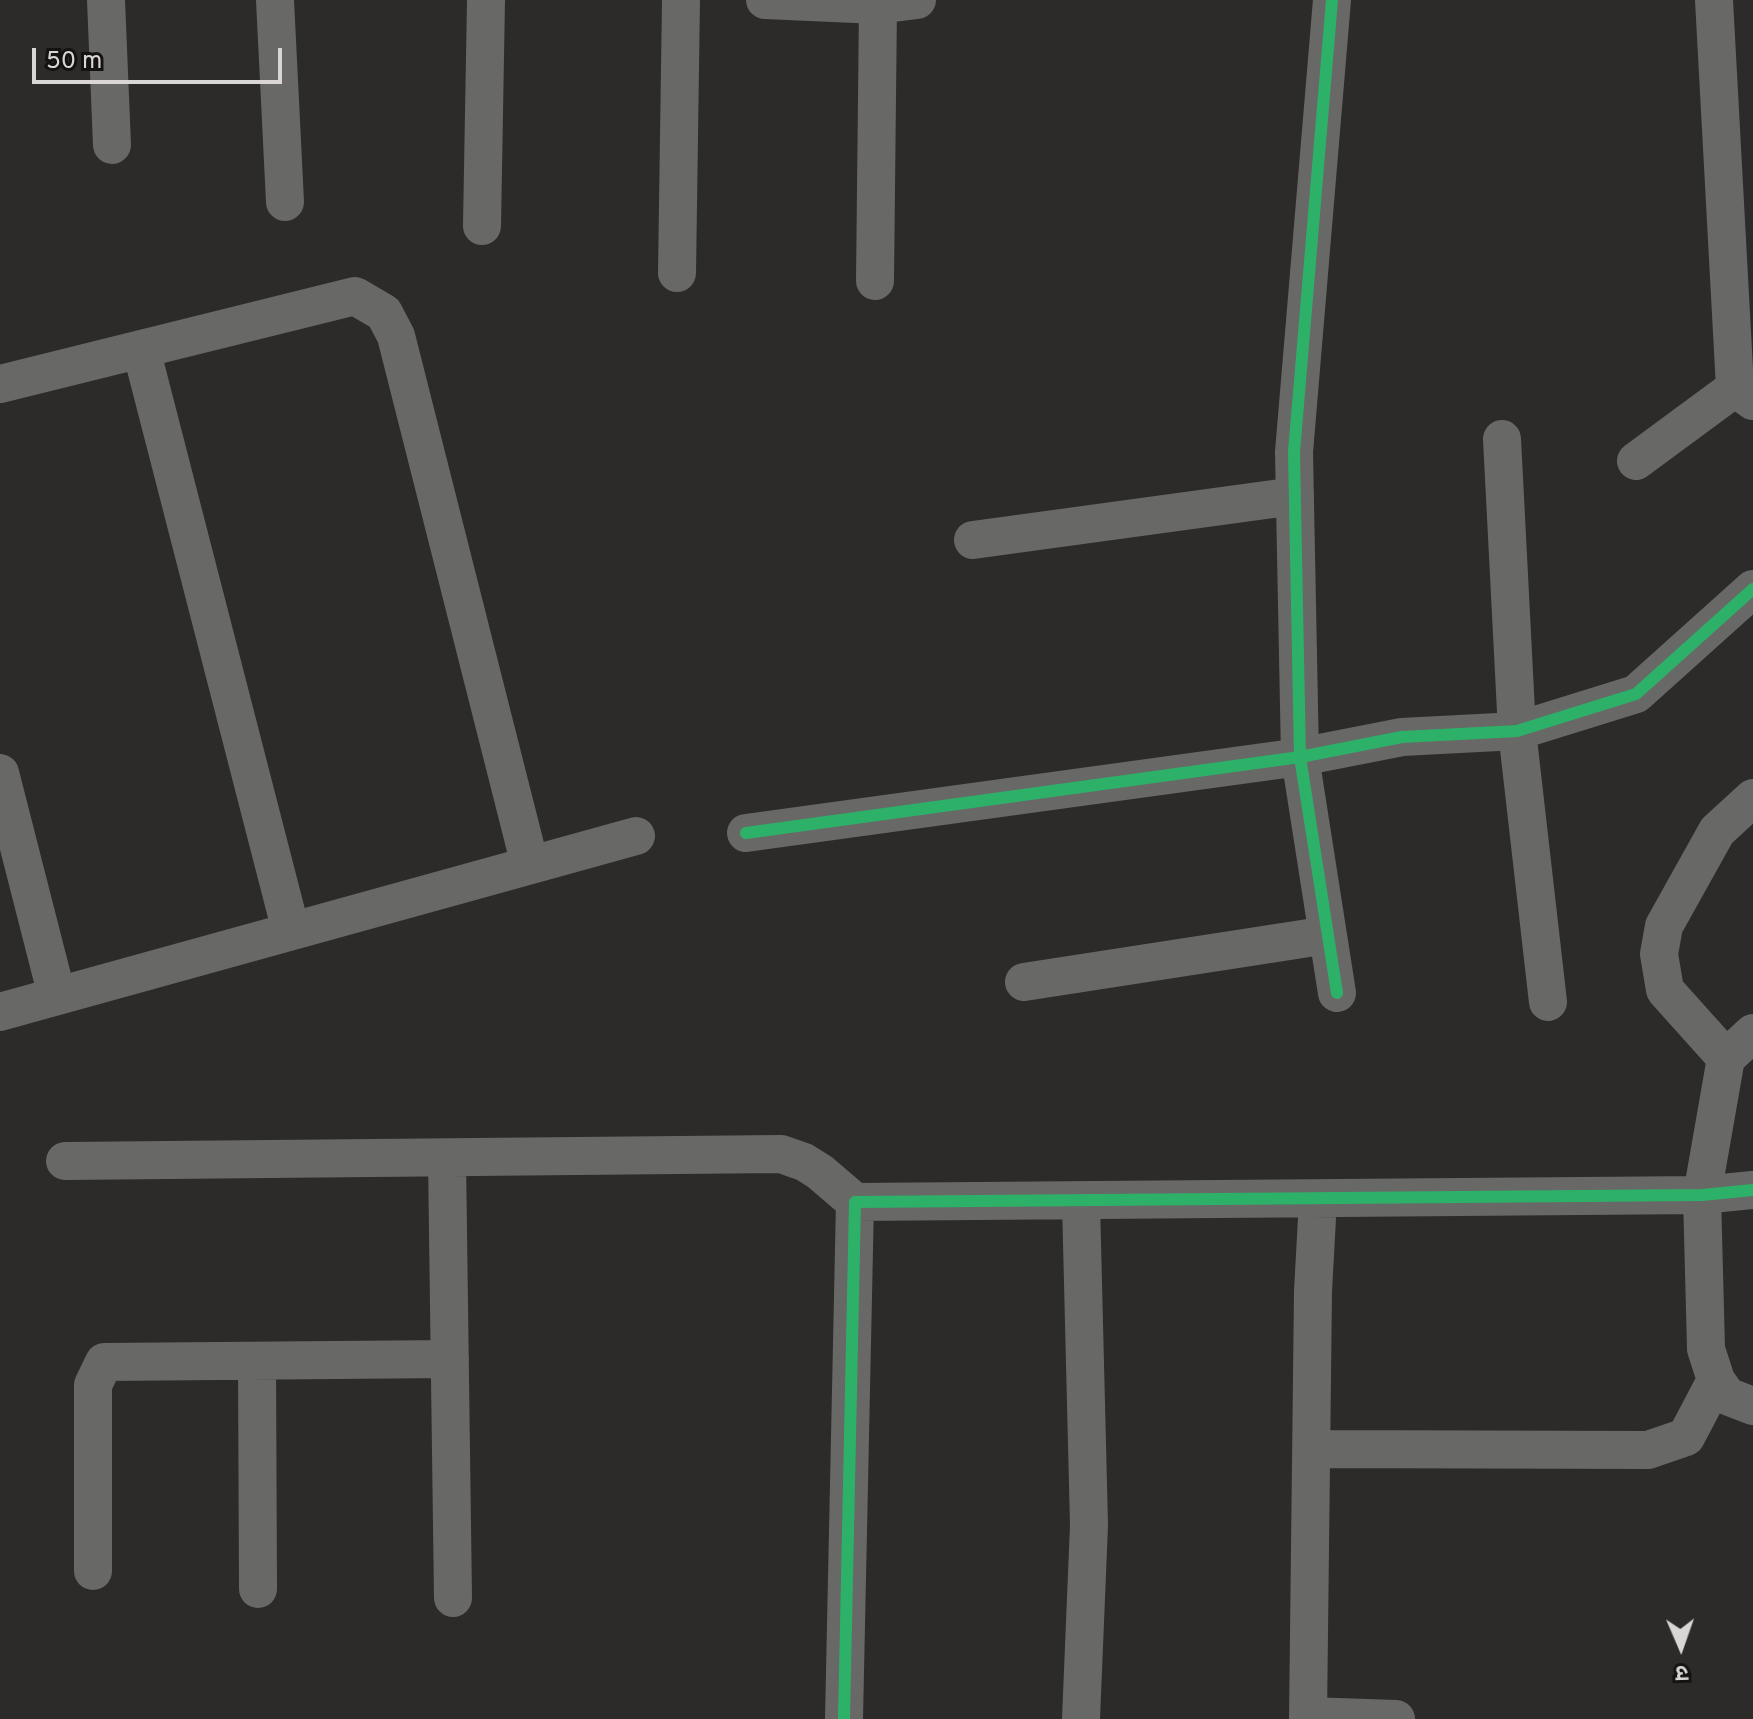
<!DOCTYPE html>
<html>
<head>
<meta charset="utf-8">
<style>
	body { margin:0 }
	#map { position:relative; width:1753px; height:1719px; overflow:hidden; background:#2d2b29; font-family:Overpass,"Noto Sans Devanagari",sans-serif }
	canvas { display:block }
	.north { position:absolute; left:1641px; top:1607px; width:80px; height:80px; -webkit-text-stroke:6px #151312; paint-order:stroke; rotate:178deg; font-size:22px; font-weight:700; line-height:32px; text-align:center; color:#d9d6d4 }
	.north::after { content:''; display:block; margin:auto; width:28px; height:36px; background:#d9d6d4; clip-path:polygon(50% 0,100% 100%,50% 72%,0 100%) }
	.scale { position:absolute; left:32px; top:48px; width:250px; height:36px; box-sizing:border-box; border:4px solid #d9d6d4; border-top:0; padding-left:10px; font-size:24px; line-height:28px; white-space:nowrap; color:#d9d6d4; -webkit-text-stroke:6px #151312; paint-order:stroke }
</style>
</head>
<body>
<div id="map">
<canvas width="1753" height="1719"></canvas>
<div class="north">उ</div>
<div class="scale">50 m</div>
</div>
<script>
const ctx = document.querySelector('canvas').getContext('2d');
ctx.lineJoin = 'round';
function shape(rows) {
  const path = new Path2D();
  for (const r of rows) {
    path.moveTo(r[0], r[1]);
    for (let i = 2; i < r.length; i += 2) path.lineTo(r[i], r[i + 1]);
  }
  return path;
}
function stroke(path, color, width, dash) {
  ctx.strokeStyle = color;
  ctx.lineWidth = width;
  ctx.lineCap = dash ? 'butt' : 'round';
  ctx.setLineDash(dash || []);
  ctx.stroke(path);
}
const street = shape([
	[106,0,112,145],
	[275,0,285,202],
	[765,0,878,5,917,0],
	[1332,0,1294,452,1300,757,1337,993],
	[1714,0,1735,388,1753,401],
	[482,226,486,0],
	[677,273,681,0],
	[875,281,878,5],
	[141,349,291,931],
	[0,384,355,296,384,313,396,336,530,865],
	[1502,439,1517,731,1548,1002],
	[1636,461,1735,388],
	[973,540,1295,496],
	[0,773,57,996],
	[1753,798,1717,831,1664,926,1659,954,1665,990,1726,1058,1753,1033],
	[746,833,1300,757,1402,737,1517,731,1636,694,1753,589],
	[1024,982,1328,935],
	[0,1012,636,836],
	[1726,1058,1702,1195,1706,1349,1716,1380,1727,1396,1753,1406],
	[447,1158,453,1598],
	[65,1161,781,1154,804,1162,820,1172,855,1202],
	[1081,1202,1089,1525,1081,1719],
	[257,1361,258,1589],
	[1312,1449,1648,1450,1686,1437,1716,1380],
	[93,1571,93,1385,104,1362,450,1359],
	[1308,1716,1396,1719],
	[844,1719,855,1202,1702,1195,1753,1190],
	[1308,1719,1313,1291,1318,1200]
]);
const cycleway = shape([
	[1332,0,1294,452,1300,757,1337,993],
	[746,833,1300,757,1402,737,1517,731,1636,694,1753,589],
	[844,1719,855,1202,1702,1195,1753,1190]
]);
stroke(street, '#686867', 38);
stroke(cycleway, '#2db169', 12);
</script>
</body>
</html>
